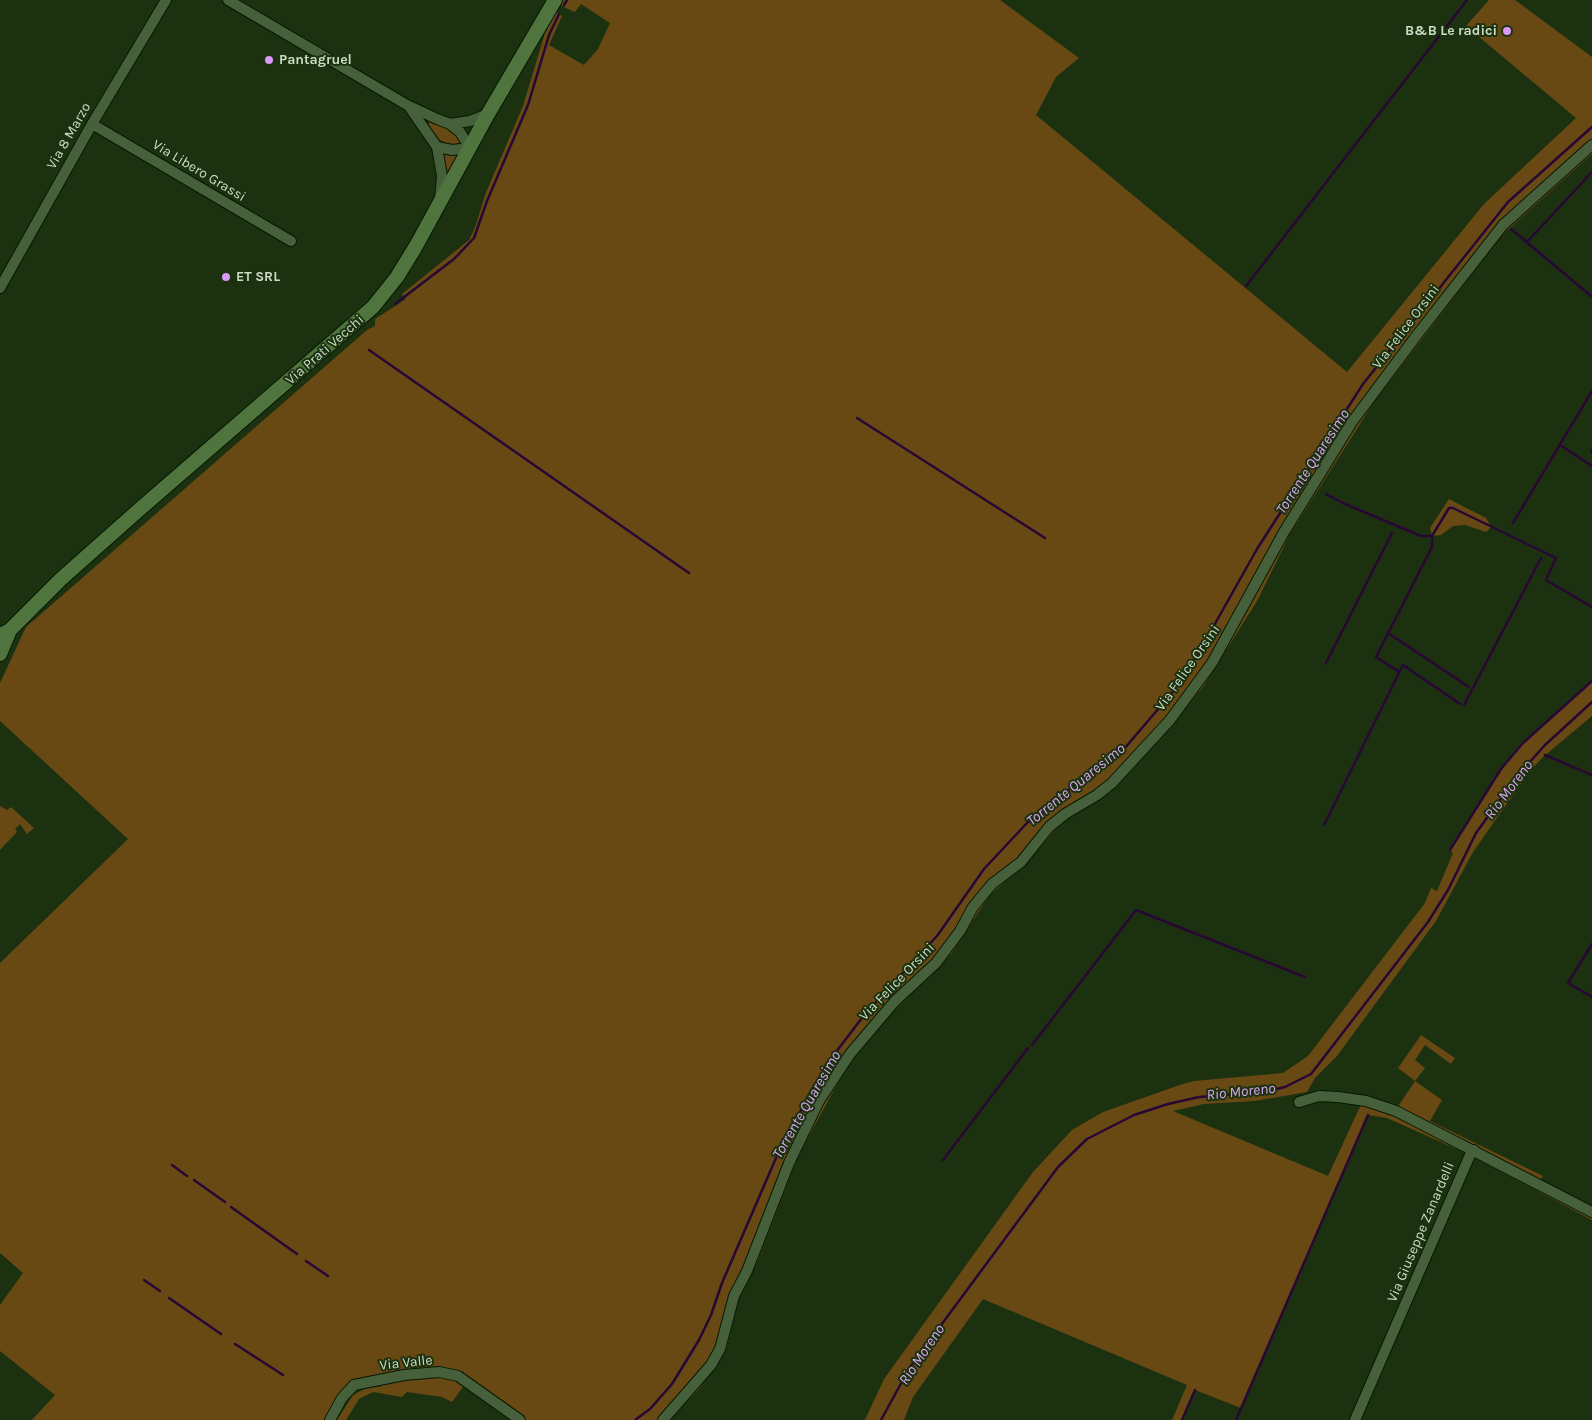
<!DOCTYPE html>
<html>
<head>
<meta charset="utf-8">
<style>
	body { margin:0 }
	canvas { display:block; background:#1b310f }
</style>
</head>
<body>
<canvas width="1592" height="1420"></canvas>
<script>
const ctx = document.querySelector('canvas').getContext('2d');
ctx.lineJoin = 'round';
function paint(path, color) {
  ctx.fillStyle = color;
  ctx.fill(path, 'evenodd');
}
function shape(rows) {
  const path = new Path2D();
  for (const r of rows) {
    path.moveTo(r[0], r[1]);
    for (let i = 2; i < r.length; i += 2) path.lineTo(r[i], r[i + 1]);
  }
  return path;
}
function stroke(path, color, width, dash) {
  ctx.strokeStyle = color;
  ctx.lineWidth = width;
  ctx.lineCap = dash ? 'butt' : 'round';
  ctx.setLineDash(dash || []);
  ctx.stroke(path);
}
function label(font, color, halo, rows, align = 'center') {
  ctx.font = font + ' Karla,sans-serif';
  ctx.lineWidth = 4;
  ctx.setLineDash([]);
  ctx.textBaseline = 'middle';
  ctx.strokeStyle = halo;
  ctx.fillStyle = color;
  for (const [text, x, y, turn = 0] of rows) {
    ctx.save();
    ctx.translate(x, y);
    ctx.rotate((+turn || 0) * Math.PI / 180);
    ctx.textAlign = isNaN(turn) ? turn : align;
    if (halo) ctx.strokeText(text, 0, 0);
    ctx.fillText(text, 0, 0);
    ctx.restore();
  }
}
const green = shape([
	[563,0,1000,0,1079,58,1056,77,1036,115,1347,372,1484,204,1576,118,1466,26,1489,0,1515,0,1592,57,1592,154,1502,235,1374,402,1290,534,1257,601,1203,687,1112,790,1073,813,1060,824,1033,856,989,896,951,954,893,1012,846,1068,799,1154,758,1260,739,1297,727,1347,700,1388,669,1420,520,1420,469,1383,463,1387,452,1402,442,1397,407,1392,402,1397,373,1392,359,1399,346,1420,337,1420,353,1395,370,1386,380,1387,383,1379,354,1385,330,1420,32,1420,55,1395,0,1351,0,1305,23,1273,0,1253,0,963,128,839,0,721,0,683,26,627,367,330,375,326,375,319,406,299,402,294,469,240,476,225,485,195,523,106,545,33,556,12,562,16,549,45,584,65,598,49,610,23,581,4,575,12,566,8,561,5],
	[430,121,449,126,463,142,451,145,438,139,428,125],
	[442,151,459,152,446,175],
	[1449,499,1486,518,1491,527,1486,532,1465,525,1453,526,1441,535,1432,536,1430,528],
	[1592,681,1592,716,1543,757,1529,772,1473,852,1436,921,1337,1056,1315,1078,1307,1092,1255,1101,1204,1104,1173,1111,1328,1176,1364,1098,1397,1108,1415,1081,1398,1068,1421,1035,1455,1058,1451,1064,1425,1045,1415,1060,1425,1068,1415,1081,1442,1100,1430,1121,1543,1176,1538,1184,1592,1212,1592,1220,1470,1155,1387,1118,1368,1115,1241,1408,1195,1390,1182,1420,1172,1420,1187,1385,983,1299,913,1397,904,1420,865,1420,884,1379,1033,1172,1072,1130,1103,1112,1180,1085,1194,1081,1283,1073,1308,1056,1425,903,1431,888,1437,891,1453,853,1450,850,1501,769,1523,743],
	[0,806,7,810,11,807,34,828,27,834,20,824,15,829,17,832,0,850]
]);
const stream = shape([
	[564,5,567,0],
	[1511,229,1591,296],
	[1527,242,1592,172],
	[1246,286,1467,0],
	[395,304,454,259,474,238,487,201,528,105,549,35,559,14],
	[369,350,689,573],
	[857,418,1045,538],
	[1560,445,1592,466],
	[1591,452,1592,450],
	[1326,494,1345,504,1421,536,1432,536,1449,508,1453,508,1556,558,1546,580,1592,607],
	[1513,523,1592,391],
	[1388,633,1469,687],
	[1326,663,1392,533],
	[1399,672,1376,657,1432,547,1432,536],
	[1464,705,1541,558],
	[1545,755,1592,775],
	[1324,825,1403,665,1460,704],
	[1450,850,1501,769,1523,743,1592,681],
	[1592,944,1568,983,1592,997],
	[1032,1045,1136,910,1305,977],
	[943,1160,1028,1048],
	[172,1165,187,1176],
	[194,1180,225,1202],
	[231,1207,297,1254],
	[306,1261,328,1276],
	[144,1280,160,1291],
	[169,1298,221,1334],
	[235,1344,283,1375],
	[635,1420,650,1409,672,1384,699,1340,711,1315,722,1283,776,1158,812,1089,836,1052,865,1014,937,936,984,869,1027,823,1056,798,1103,767,1124,749,1171,694,1198,654,1257,549,1363,384,1508,202,1592,127],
	[881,1420,910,1367,1058,1167,1087,1139,1134,1115,1168,1104,1199,1097,1265,1092,1285,1087,1311,1074,1428,922,1448,890,1476,833,1518,775,1545,745,1592,702],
	[1182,1420,1195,1390],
	[1236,1420,1368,1115]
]);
const minor = shape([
	[228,0,407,105,437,119,450,124,470,121,488,114],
	[410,108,437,147,442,176,440,199],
	[92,124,291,241],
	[437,147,452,150,470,148,460,132,450,124],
	[0,288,92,124,166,0],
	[1299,1102,1319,1096,1338,1097,1366,1101,1396,1111,1592,1212],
	[330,1420,342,1398,354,1385,404,1375,439,1372,458,1376,520,1420],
	[663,1420,711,1365,720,1349,734,1296,747,1271,789,1163,819,1101,850,1054,895,1001,936,963,960,931,973,907,992,884,1021,862,1049,827,1065,814,1097,795,1112,783,1170,720,1212,663,1284,532,1352,422,1417,335,1503,225,1592,145],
	[1355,1420,1470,1155,1474,1150]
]);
const secondary = shape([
	[0,635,10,630,61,579,141,508,373,307,397,277,416,246,488,114,555,0],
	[0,654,10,630]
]);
const markers = [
	[1507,31,5,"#dc99f5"],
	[269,60,5,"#dc99f5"],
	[226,277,5,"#dc99f5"]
];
const poiNames = [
	["B&B Le radici",1497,31,"right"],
	["Pantagruel",279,60],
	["ET SRL",236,277]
];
const streetNames = [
	["Via 8 Marzo",69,136,-60],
	["Via Libero Grassi",199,171,31],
	["Via Felice Orsini",1406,327,-53],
	["Via Prati Vecchi",325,350,-41],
	["Via Felice Orsini",1188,668,-55],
	["Via Felice Orsini",897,982,-46],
	["Via Giuseppe Zanardelli",1421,1232,-67],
	["Via Valle",406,1363,-6]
];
const waterNames = [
	["Torrente Quaresimo",1313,462,-57],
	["Torrente Quaresimo",1076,785,-39],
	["Rio Moreno",1509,790,-53],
	["Rio Moreno",1241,1092,-6],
	["Torrente Quaresimo",807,1105,-60],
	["Rio Moreno",922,1355,-56]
];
paint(green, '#684913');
stroke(stream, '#290735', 2.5);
stroke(minor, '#041900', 12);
stroke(secondary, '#041900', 16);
stroke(minor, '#47603c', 10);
stroke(secondary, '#4f743e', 14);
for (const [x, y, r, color] of markers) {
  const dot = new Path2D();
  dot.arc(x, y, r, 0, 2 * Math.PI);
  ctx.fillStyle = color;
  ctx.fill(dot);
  stroke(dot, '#1b310f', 2);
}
label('bold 14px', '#cddcc7', '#1b310f', poiNames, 'left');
label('14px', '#cddcc7', '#1b310f', streetNames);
label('italic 15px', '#dda7f2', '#1b310f', waterNames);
</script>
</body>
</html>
